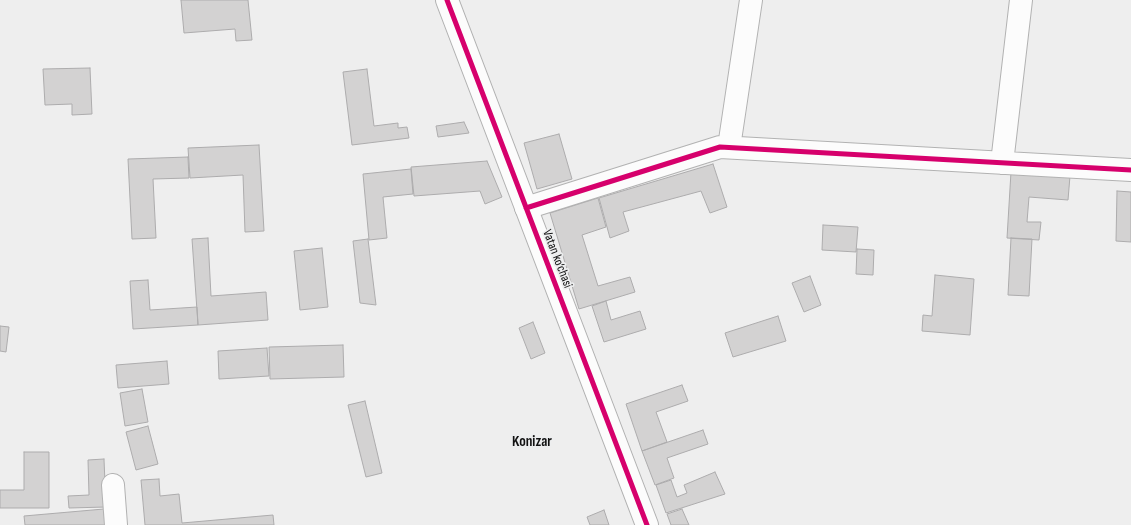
<!DOCTYPE html>
<html>
<head>
<meta charset="utf-8">
<style>
	body { margin:0 }
	canvas { display:block; background:#eee }
</style>
</head>
<body>
<canvas width="1131" height="525"></canvas>
<script>
const ctx = document.querySelector('canvas').getContext('2d');
ctx.lineJoin = 'round';
function paint(path, color) {
  ctx.fillStyle = color;
  ctx.fill(path, 'evenodd');
}
function shape(rows) {
  const path = new Path2D();
  for (const r of rows) {
    path.moveTo(r[0], r[1]);
    for (let i = 2; i < r.length; i += 2) path.lineTo(r[i], r[i + 1]);
  }
  return path;
}
function stroke(path, color, width, dash) {
  ctx.strokeStyle = color;
  ctx.lineWidth = width;
  ctx.lineCap = dash ? 'butt' : 'round';
  ctx.setLineDash(dash || []);
  ctx.stroke(path);
}
function label(font, color, halo, rows, align = 'center') {
  ctx.font = font + ' "Sofia Sans Condensed",sans-serif';
  ctx.lineWidth = 3.5;
  ctx.setLineDash([]);
  ctx.textBaseline = 'middle';
  ctx.strokeStyle = halo;
  ctx.fillStyle = color;
  for (const [text, x, y, turn = 0] of rows) {
    ctx.save();
    ctx.translate(x, y);
    ctx.rotate((+turn || 0) * Math.PI / 180);
    ctx.textAlign = isNaN(turn) ? turn : align;
    if (halo) ctx.strokeText(text, 0, 0);
    ctx.fillText(text, 0, 0);
    ctx.restore();
  }
}
const building = shape([
	[181,0,248,0,252,40,236,41,235,29,184,33,181,0],
	[90,68,92,114,72,115,72,104,45,105,43,69,90,68],
	[367,69,374,126,398,123,398,128,407,127,409,138,352,145,343,72,367,69],
	[464,122,469,133,438,137,436,126,464,122],
	[559,134,572,179,537,189,524,143,559,134],
	[259,145,264,231,245,232,243,175,190,178,188,148,259,145],
	[188,157,189,178,153,179,156,238,132,239,128,159,188,157],
	[487,161,502,197,485,204,480,191,414,196,411,167,487,161],
	[713,164,727,207,710,213,701,191,623,212,629,231,610,238,599,198,713,164],
	[411,169,413,194,383,197,387,238,369,240,363,174,411,169],
	[1011,172,1070,176,1068,200,1029,197,1027,222,1041,222,1039,240,1007,238,1011,172],
	[1117,191,1131,192,1131,242,1116,241,1117,191],
	[598,198,606,227,582,235,598,286,630,277,635,292,579,309,550,213,598,198],
	[823,225,858,227,856,252,822,250,823,225],
	[208,238,211,296,266,292,268,320,198,325,192,239,208,238],
	[1011,238,1032,239,1029,296,1008,295,1011,238],
	[368,239,376,305,360,303,353,241,368,239],
	[322,248,328,307,300,310,294,251,322,248],
	[857,249,874,250,873,275,856,274,857,249],
	[935,275,974,279,970,335,922,331,923,315,932,316,935,275],
	[810,276,821,305,804,312,792,283,810,276],
	[148,280,150,310,197,307,198,325,133,329,130,281,148,280],
	[606,301,611,320,640,311,646,329,604,342,592,306,606,301],
	[778,316,786,341,733,357,725,333,778,316],
	[533,322,545,353,531,359,519,328,533,322],
	[0,326,9,327,6,352,0,351,0,326],
	[343,345,344,377,270,379,269,347,343,345],
	[267,348,269,376,219,379,218,351,267,348],
	[167,361,169,384,118,388,116,365,167,361],
	[682,385,688,401,656,412,667,442,642,451,626,404,682,385],
	[142,389,148,422,125,426,120,393,142,389],
	[365,401,382,473,366,477,348,405,365,401],
	[148,426,158,464,136,470,126,432,148,426],
	[703,430,708,444,667,458,674,478,655,485,642,451,703,430],
	[24,452,49,452,49,508,0,508,0,490,24,490,24,452],
	[104,459,106,507,69,508,68,496,89,495,88,460,104,459],
	[715,472,725,494,666,513,656,485,671,480,677,497,687,493,684,485,715,472],
	[159,479,160,496,179,494,182,523,273,515,274,525,145,525,141,480,159,479],
	[104,509,105,525,25,525,24,516,104,509],
	[682,509,689,525,671,525,667,514,682,509],
	[604,510,609,525,590,525,587,517,604,510]
]);
const street = shape([
	[729,147,751,0],
	[1002,163,1021,0],
	[526,208,720,147,1131,170],
	[113,485,116,525]
]);
const secondary = shape([
	[447,0,647,525]
]);
const cycleway = shape([
	[447,0,647,525],
	[526,208,720,147,1131,170]
]);
const streetNames = [
	["Vatan ko‘chasi",557,259,69]
];
const quarterNames = [
	["Konizar",532,442]
];
paint(building, '#d3d2d2');
stroke(building, '#adacad', 1);
stroke(street, '#b2b2b2', 24);
stroke(secondary, '#b2b2b2', 24);
stroke(street, '#fcfcfc', 22);
stroke(secondary, '#fcfcfc', 22);
stroke(cycleway, '#d6006c', 5);
label('13px', '#121212', '#edeeef', streetNames);
label('bold 15px', '#121212', '#edeeef', quarterNames);
</script>
</body>
</html>
